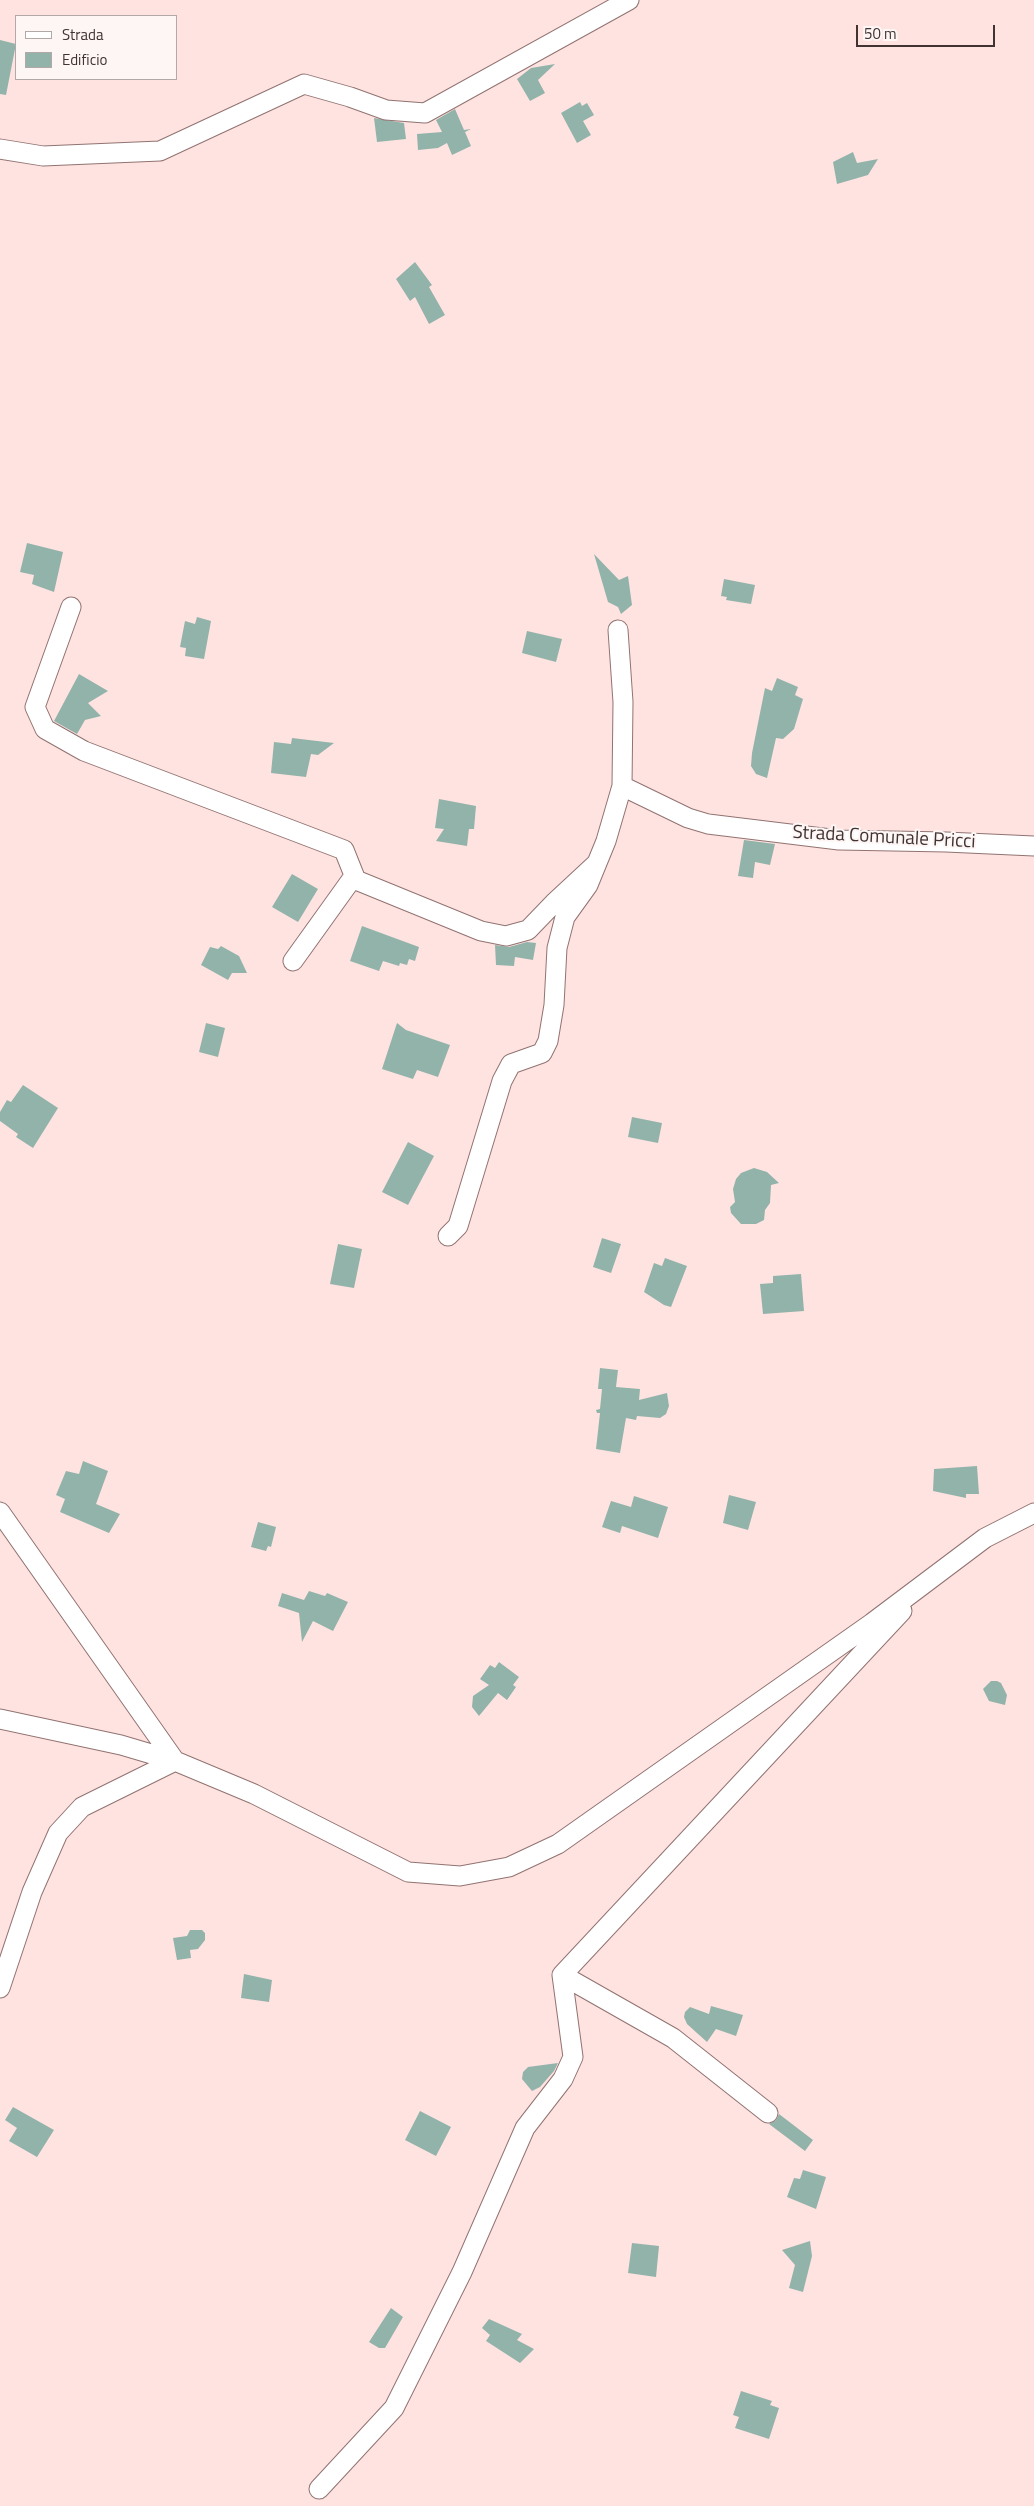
<!DOCTYPE html>
<html>
<head>
<meta charset="utf-8">
<style>
	body { margin:0 }
	#map { position:relative; width:1034px; height:2506px; overflow:hidden; background:#ffe3e1; font-family:"Titillium Web",sans-serif }
	canvas { display:block }
	.legend { position:absolute; left:15px; top:15px; width:162px; height:65px; box-sizing:border-box; background:#fdf6f5; border:1px solid #b1a8a7; margin:0; padding:6px 9px; list-style:none; font-size:15px; color:#403332 }
	.legend li { display:flex; align-items:center; gap:10px; height:25px }
	.legend b { width:25px; border:1px solid #b1a8a7 }
	.scale { position:absolute; left:856px; top:25px; width:139px; height:22px; box-sizing:border-box; border:2px solid #403332; border-top:0; padding-left:6px; font-size:15px; line-height:18px; white-space:nowrap; color:#403332; -webkit-text-stroke:4px #fdf6f5; paint-order:stroke }
</style>
</head>
<body>
<div id="map">
<canvas width="1034" height="2506"></canvas>
<ul class="legend">
<li><b style="height:6px;background:#fff"></b>Strada</li>
<li><b style="height:14px;background:#92b3aa"></b>Edificio</li>
</ul>
<div class="scale">50 m</div>
</div>
<script>
const ctx = document.querySelector('canvas').getContext('2d');
ctx.lineJoin = 'round';
function paint(path, color) {
  ctx.fillStyle = color;
  ctx.fill(path, 'evenodd');
}
function shape(rows) {
  const path = new Path2D();
  for (const r of rows) {
    path.moveTo(r[0], r[1]);
    for (let i = 2; i < r.length; i += 2) path.lineTo(r[i], r[i + 1]);
  }
  return path;
}
function stroke(path, color, width, dash) {
  ctx.strokeStyle = color;
  ctx.lineWidth = width;
  ctx.lineCap = dash ? 'butt' : 'round';
  ctx.setLineDash(dash || []);
  ctx.stroke(path);
}
function label(font, color, halo, rows, align = 'center') {
  ctx.font = font + ' "Titillium Web",sans-serif';
  ctx.lineWidth = 4;
  ctx.setLineDash([]);
  ctx.textBaseline = 'middle';
  ctx.strokeStyle = halo;
  ctx.fillStyle = color;
  for (const [text, x, y, turn = 0] of rows) {
    ctx.save();
    ctx.translate(x, y);
    ctx.rotate((+turn || 0) * Math.PI / 180);
    ctx.textAlign = isNaN(turn) ? turn : align;
    if (halo) ctx.strokeText(text, 0, 0);
    ctx.fillText(text, 0, 0);
    ctx.restore();
  }
}
const building = shape([
	[0,40,16,44,6,95,0,94],
	[555,64,538,80,545,93,530,101,517,79,531,68],
	[580,102,582,106,587,103,594,115,583,121,591,135,577,143,561,113],
	[455,109,464,130,471,129,465,132,471,146,452,155,447,143,438,148,418,150,417,134,442,132,436,120],
	[374,118,404,123,406,139,377,142],
	[853,152,857,163,878,159,868,175,837,184,833,162],
	[415,262,432,285,429,287,445,315,429,324,415,297,410,301,396,279],
	[27,543,63,552,54,592,32,584,34,575,20,572],
	[594,554,619,580,628,576,632,605,621,614,618,607,608,602],
	[724,579,755,585,751,604,726,600,727,597,721,596],
	[197,617,211,621,204,659,185,656,186,648,180,647,185,621,195,624],
	[527,631,562,639,556,662,522,653],
	[79,674,108,691,88,703,101,716,85,720,77,734,54,721],
	[777,678,798,687,795,695,803,699,794,729,783,739,776,738,767,778,756,774,751,766,752,753,765,688,772,691],
	[292,738,334,743,318,755,311,754,306,777,271,773,274,742,291,744],
	[439,799,476,806,474,829,469,829,467,846,436,841,444,829,435,828],
	[744,840,775,844,770,865,755,862,753,878,738,876],
	[292,874,318,889,298,922,272,907],
	[362,926,419,947,415,961,409,959,407,965,400,963,399,966,383,961,379,971,350,961],
	[527,942,536,943,533,960,515,957,514,966,496,965,495,945,509,947],
	[221,946,239,956,247,973,232,973,228,980,201,965,210,947,218,949],
	[206,1023,225,1028,218,1057,199,1052],
	[397,1023,406,1030,450,1045,438,1077,417,1070,413,1079,382,1069],
	[23,1085,58,1108,33,1148,16,1137,18,1134,0,1121,0,1112,7,1100,11,1102],
	[632,1117,662,1123,658,1143,628,1137],
	[408,1142,434,1156,408,1205,382,1192],
	[754,1168,767,1172,779,1183,771,1185,770,1203,765,1210,764,1220,756,1224,741,1224,731,1213,730,1207,735,1202,733,1189,736,1179,741,1173],
	[602,1238,621,1244,611,1273,593,1267],
	[338,1244,362,1249,354,1288,330,1284],
	[665,1258,687,1266,671,1307,664,1305,644,1292,654,1263,662,1266],
	[801,1274,804,1311,763,1314,760,1284,773,1283,773,1276],
	[600,1368,618,1370,616,1387,640,1389,639,1400,667,1393,669,1406,666,1414,660,1418,637,1416,636,1420,626,1418,620,1453,596,1449,600,1413,597,1413,596,1410,600,1409,602,1389,598,1389],
	[83,1461,108,1471,96,1504,120,1514,109,1533,60,1512,65,1499,56,1495,66,1471,79,1474],
	[977,1466,979,1494,966,1494,966,1498,933,1491,934,1469],
	[729,1495,756,1502,748,1530,723,1523],
	[634,1496,668,1507,658,1538,622,1526,620,1533,602,1527,611,1501,631,1507],
	[258,1522,276,1527,271,1547,268,1546,266,1551,251,1547],
	[309,1591,325,1596,327,1593,348,1602,333,1631,313,1621,302,1642,299,1613,278,1606,282,1593,304,1600],
	[499,1662,519,1677,513,1685,516,1687,507,1700,498,1693,479,1716,472,1707,473,1696,489,1685,480,1679,490,1665,495,1668],
	[991,1681,997,1681,1001,1683,1007,1695,1005,1705,989,1701,983,1689],
	[190,1930,202,1930,205,1933,205,1940,198,1949,190,1950,191,1958,177,1960,173,1938,187,1936],
	[244,1974,272,1980,269,2002,241,1998],
	[711,2006,743,2015,736,2036,716,2029,707,2042,687,2024,684,2017,685,2012,690,2007,709,2014],
	[558,2063,554,2071,540,2087,532,2091,522,2079,523,2072,528,2067],
	[13,2107,54,2130,37,2157,9,2141,17,2128,5,2120],
	[420,2111,451,2127,436,2156,405,2140],
	[779,2114,813,2140,805,2151,769,2124,776,2120],
	[803,2170,826,2177,816,2209,787,2197,794,2178,800,2179],
	[810,2241,812,2256,803,2292,789,2288,795,2265,782,2250],
	[632,2243,659,2246,656,2277,628,2273],
	[391,2308,403,2317,385,2348,379,2348,369,2342],
	[489,2319,522,2334,517,2340,534,2349,520,2363,486,2341,490,2335,482,2328],
	[741,2391,772,2401,770,2405,779,2408,769,2439,735,2428,739,2417,733,2415]
]);
const minor = shape([
	[0,149,43,156,160,151,304,84,350,97,386,110,425,113,629,0],
	[71,607,35,707,45,729,84,751,344,850,356,880,481,931,506,936,528,930,554,903,596,864],
	[622,786,688,818,708,824,839,840,946,842,1034,846],
	[293,961,354,876],
	[448,1236,458,1226,502,1081,511,1064,542,1053,548,1041,554,1005,557,948,565,917,588,885,606,841,622,786,623,702,618,630],
	[0,1512,175,1761,82,1807,58,1833,32,1892,0,1988],
	[0,1719,121,1745,175,1761,254,1794,408,1872,460,1876,509,1867,558,1844,872,1623,985,1538,1034,1513],
	[562,1975,673,2038,768,2113],
	[319,2489,394,2408,462,2272,525,2128,563,2079,573,2057,562,1975,902,1611]
]);
const streetNames = [
	["Strada Comunale Pricci",884,838,3]
];
paint(building, '#92b3aa');
stroke(minor, '#917371', 21);
stroke(minor, '#fff', 19);
label('19px', '#403332', '#fdf6f5', streetNames);
</script>
</body>
</html>
